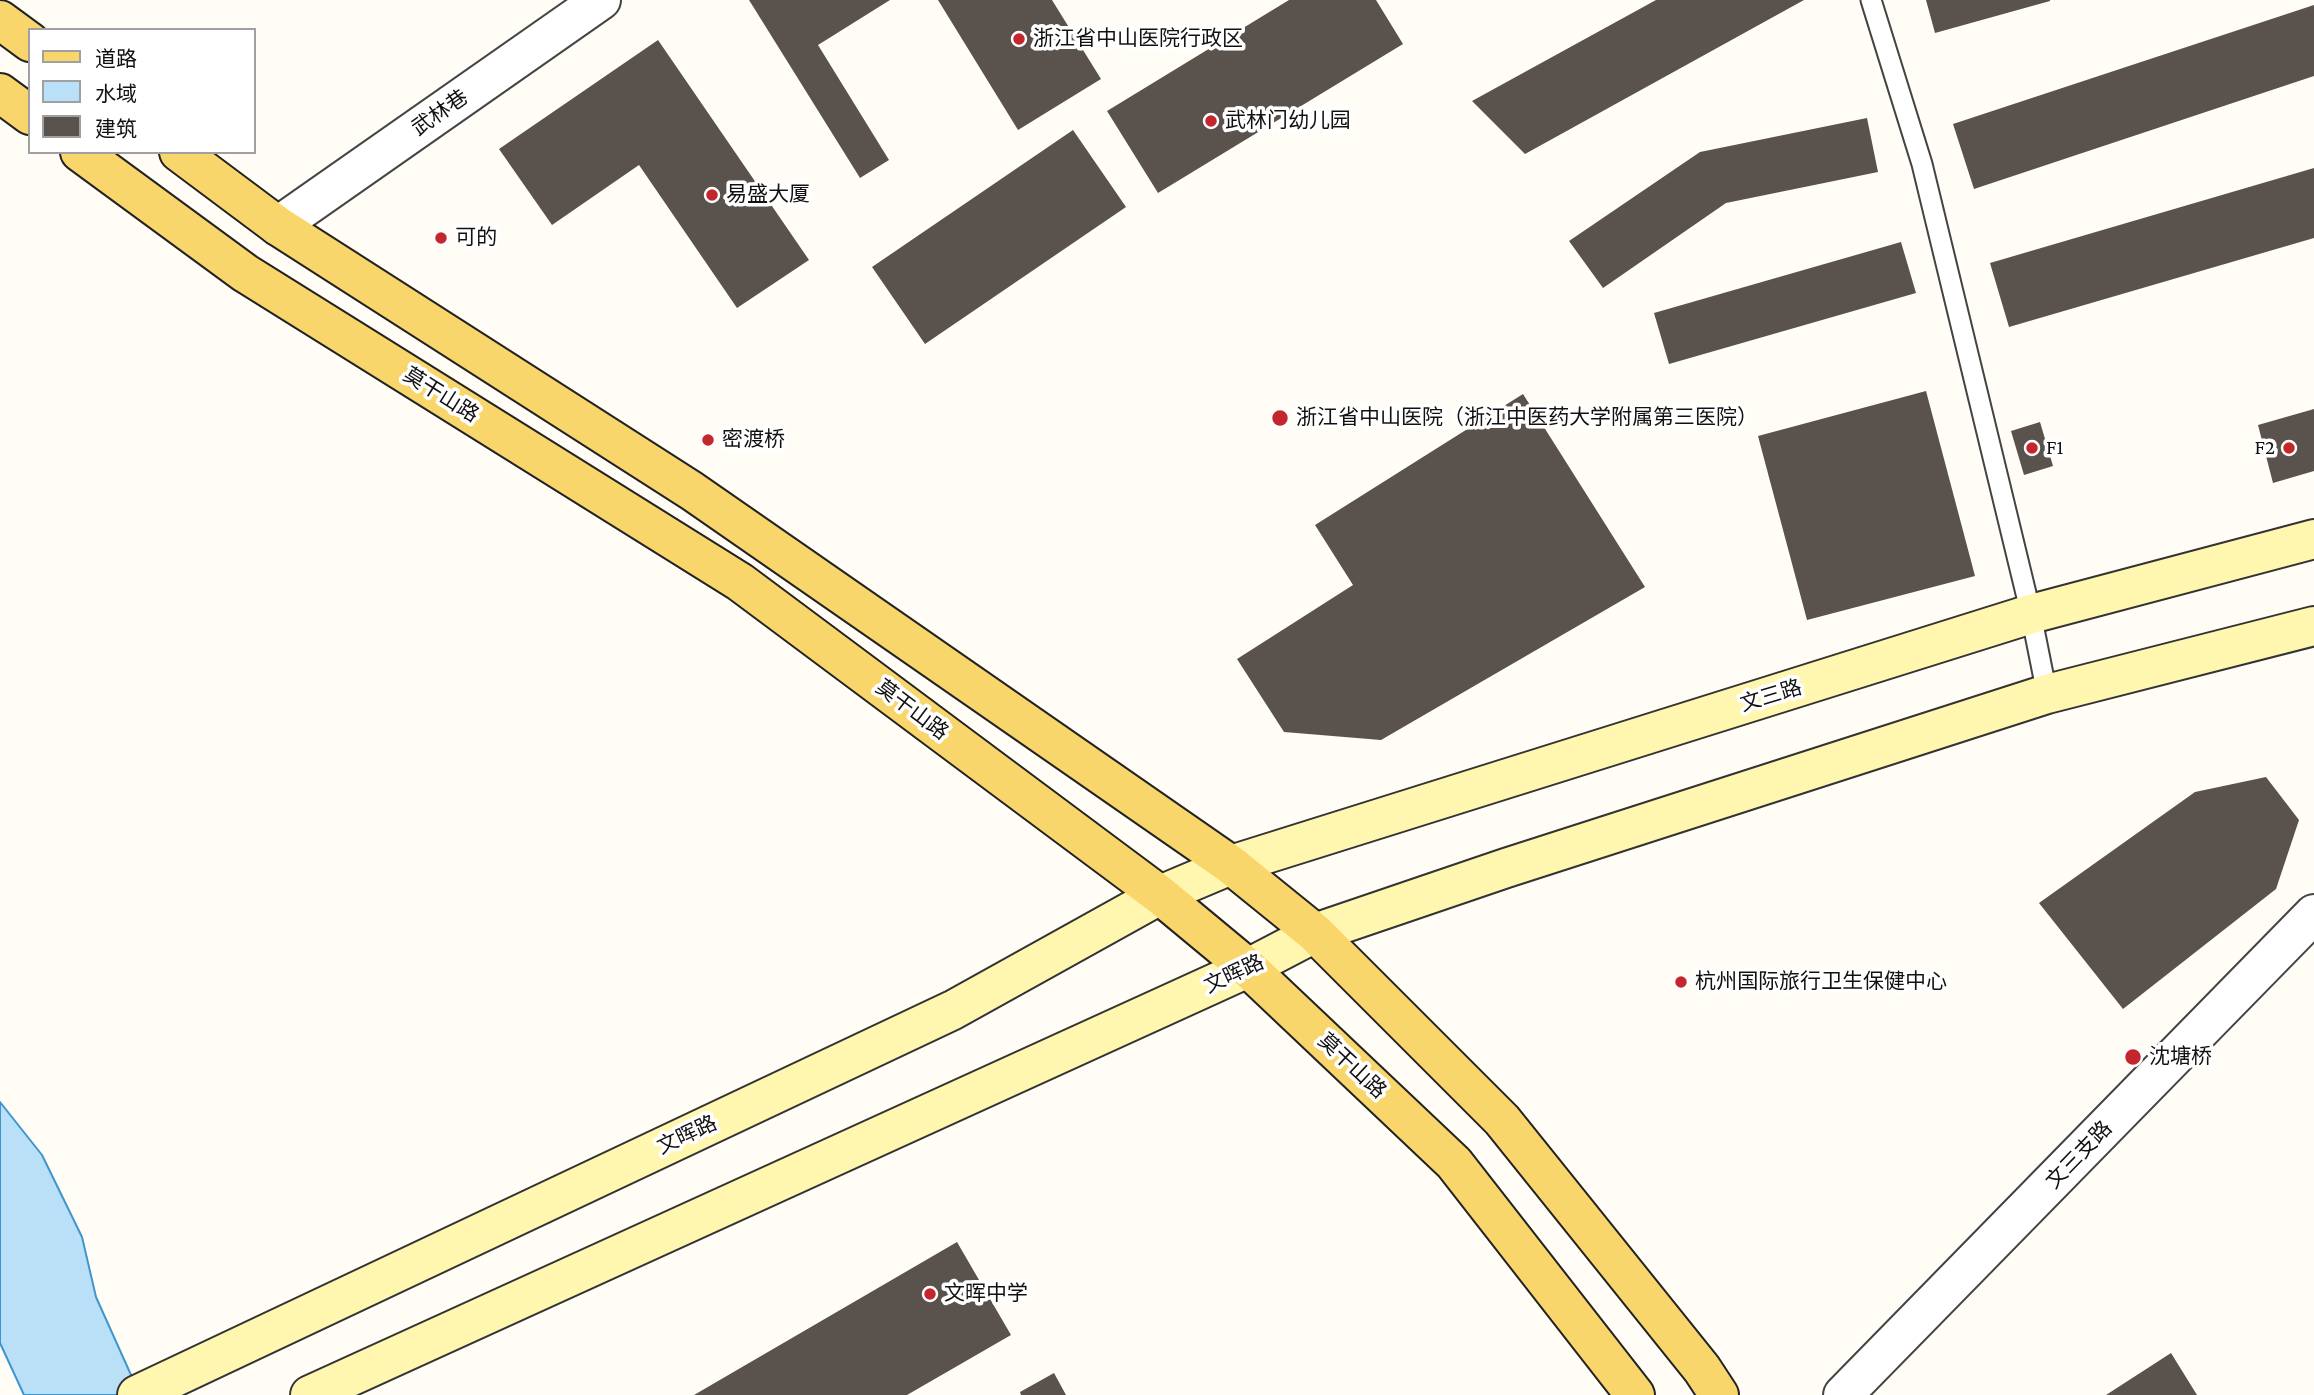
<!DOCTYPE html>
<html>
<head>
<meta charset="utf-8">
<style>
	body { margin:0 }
	#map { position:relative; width:2314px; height:1395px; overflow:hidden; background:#fffdf5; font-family:"Crimson Pro","Noto Sans SC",serif }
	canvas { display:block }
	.legend { position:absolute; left:28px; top:28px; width:228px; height:126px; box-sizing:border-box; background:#fff; border:2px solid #a0a0a0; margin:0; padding:9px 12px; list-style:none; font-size:21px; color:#111 }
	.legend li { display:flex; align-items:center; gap:14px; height:35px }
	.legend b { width:35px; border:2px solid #a0a0a0 }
</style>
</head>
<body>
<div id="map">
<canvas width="2314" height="1395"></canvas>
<ul class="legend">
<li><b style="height:9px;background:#f9d66b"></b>道路</li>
<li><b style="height:19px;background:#b9e0f7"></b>水域</li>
<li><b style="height:19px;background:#5a524d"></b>建筑</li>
</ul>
</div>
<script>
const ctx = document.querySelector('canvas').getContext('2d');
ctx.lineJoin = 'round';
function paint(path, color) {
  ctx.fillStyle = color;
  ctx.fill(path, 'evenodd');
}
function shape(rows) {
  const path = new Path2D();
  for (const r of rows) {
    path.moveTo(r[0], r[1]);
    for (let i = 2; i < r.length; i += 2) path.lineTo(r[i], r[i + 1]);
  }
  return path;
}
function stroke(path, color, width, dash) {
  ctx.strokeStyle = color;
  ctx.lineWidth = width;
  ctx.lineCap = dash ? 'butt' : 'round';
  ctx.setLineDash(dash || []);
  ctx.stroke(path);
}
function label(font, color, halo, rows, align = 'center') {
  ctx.font = font + ' "Crimson Pro","Noto Sans SC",serif';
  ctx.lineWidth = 7;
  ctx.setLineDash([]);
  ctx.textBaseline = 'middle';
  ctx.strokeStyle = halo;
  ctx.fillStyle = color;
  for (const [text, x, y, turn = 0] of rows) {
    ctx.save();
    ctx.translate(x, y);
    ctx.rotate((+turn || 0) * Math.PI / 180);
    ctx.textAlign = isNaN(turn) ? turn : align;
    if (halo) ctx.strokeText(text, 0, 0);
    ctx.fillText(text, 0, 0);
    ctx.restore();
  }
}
const water = shape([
	[0,1102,42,1155,82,1237,96,1297,140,1395,24,1395,0,1343,0,1102]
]);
const building = shape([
	[749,0,890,0,818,45,889,160,860,178],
	[938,0,1052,0,1101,79,1018,130],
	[1289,0,1376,0,1403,44,1158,193,1107,111],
	[1656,0,1804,0,1525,154,1472,101],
	[1926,0,2050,0,2050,1,1935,33],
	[2314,5,2314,76,1974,189,1953,124],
	[658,40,809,260,737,308,639,165,552,225,499,149],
	[1867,118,1878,172,1726,203,1603,288,1569,241,1700,152],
	[1073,130,1126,207,925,344,872,267],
	[2314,168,2314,238,2009,327,1990,263],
	[1901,242,1916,293,1669,364,1654,313],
	[1926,391,1975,576,1807,620,1758,436],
	[1523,394,1645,587,1381,740,1284,732,1237,659,1353,585,1315,525],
	[2314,409,2314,471,2273,483,2258,425],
	[2040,422,2053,466,2024,475,2011,431],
	[2266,777,2299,820,2276,889,2123,1009,2039,903,2195,792],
	[957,1242,1011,1335,907,1395,694,1395],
	[2171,1353,2197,1395,2106,1395],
	[1054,1373,1066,1395,1021,1395,1020,1392]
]);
const lane = shape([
	[1871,0,1922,164,2031,614,2047,694]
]);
const street = shape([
	[278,226,601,0],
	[1843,1395,2314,914]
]);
const secondary = shape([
	[137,1395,953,1010,1160,895,1231,865,2031,614,2314,539],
	[310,1395,1248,968,1315,933,1506,868,2047,694,2314,626]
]);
const primary = shape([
	[0,20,30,42],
	[0,93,30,115],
	[80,152,245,273,740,582,1160,895,1248,968,1454,1163,1635,1395],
	[179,152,278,226,692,491,1231,865,1315,933,1502,1120,1702,1369,1719,1395]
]);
const markers = [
	[1019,39,7,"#c4262e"],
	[1211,121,7,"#c4262e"],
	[712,195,7,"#c4262e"],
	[441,238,7,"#c4262e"],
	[1280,418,9,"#c4262e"],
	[708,440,7,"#c4262e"],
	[2032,448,7,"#c4262e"],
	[2289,448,7,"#c4262e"],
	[1681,982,7,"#c4262e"],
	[2133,1057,9,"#c4262e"],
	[930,1294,7,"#c4262e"]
];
const poiNames = [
	["浙江省中山医院行政区",1033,39],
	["武林门幼儿园",1225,121],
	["易盛大厦",726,195],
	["可的",455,238],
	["浙江省中山医院（浙江中医药大学附属第三医院）",1296,418],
	["密渡桥",722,440],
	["F1",2046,448],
	["F2",2275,448,"right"],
	["杭州国际旅行卫生保健中心",1695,982],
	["沈塘桥",2149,1057],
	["文晖中学",944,1294]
];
const streetNames = [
	["武林巷",440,113,-35],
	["莫干山路",441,395,32],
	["文三路",1771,696,-17],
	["莫干山路",912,710,37],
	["文晖路",1234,974,-25],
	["莫干山路",1352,1066,43],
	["文晖路",687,1135,-25],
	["文三支路",2079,1155,-46]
];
paint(water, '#b9e0f7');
stroke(water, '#3f96cf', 2);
paint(building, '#5a524d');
stroke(lane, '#444', 23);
stroke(street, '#444', 42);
stroke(secondary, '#333', 42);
stroke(primary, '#222', 42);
stroke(lane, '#fff', 19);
stroke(street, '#fff', 38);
stroke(secondary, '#fff6b0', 38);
stroke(primary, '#f9d66b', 38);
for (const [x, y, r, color] of markers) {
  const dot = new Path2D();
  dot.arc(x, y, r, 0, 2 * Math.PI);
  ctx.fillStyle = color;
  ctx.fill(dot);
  stroke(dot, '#fff', 2.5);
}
label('21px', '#111', '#fff', poiNames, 'left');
label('21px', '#111', '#fff', streetNames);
</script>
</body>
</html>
